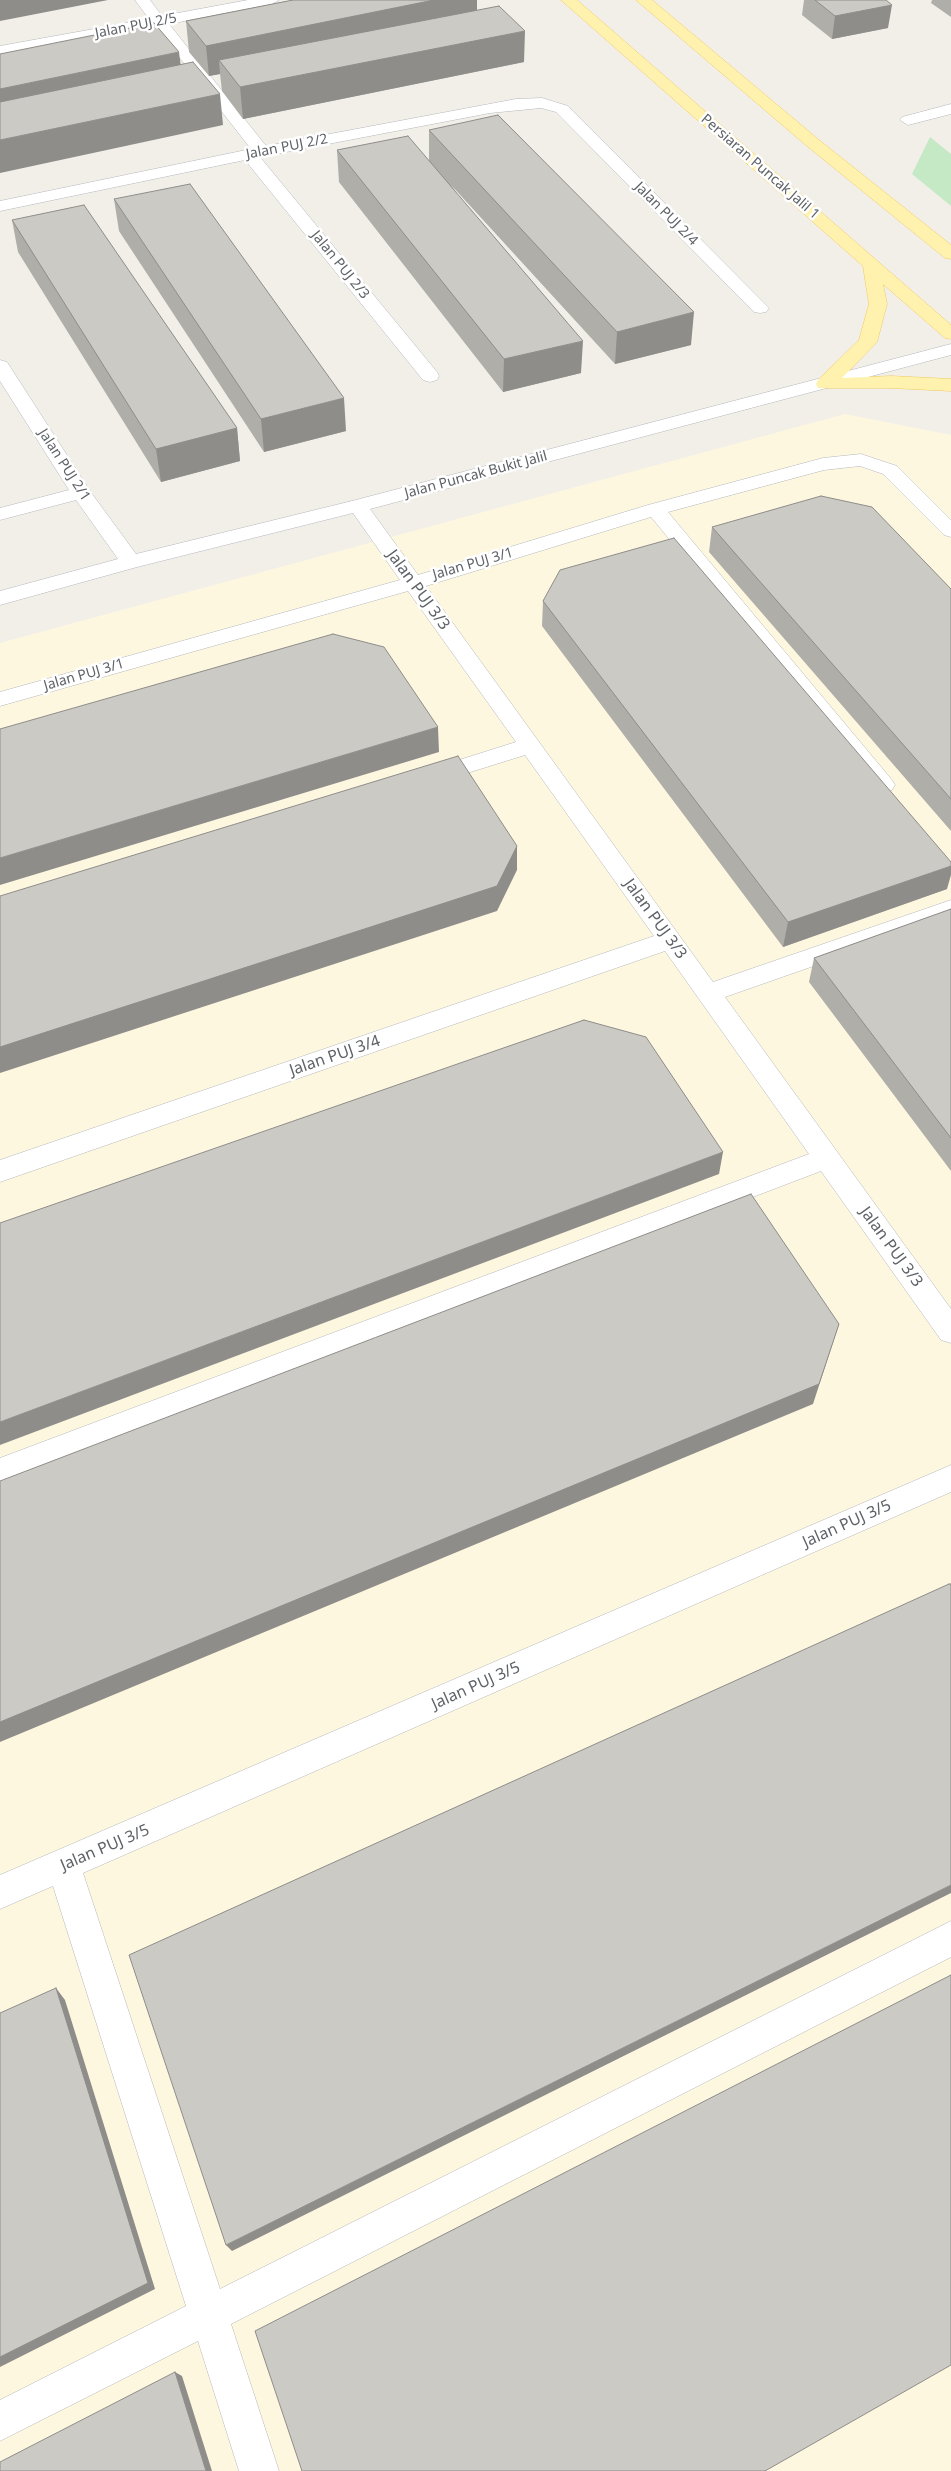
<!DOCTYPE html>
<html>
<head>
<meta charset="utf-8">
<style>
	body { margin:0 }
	canvas { display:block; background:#f1efe8 }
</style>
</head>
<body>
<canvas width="951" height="2471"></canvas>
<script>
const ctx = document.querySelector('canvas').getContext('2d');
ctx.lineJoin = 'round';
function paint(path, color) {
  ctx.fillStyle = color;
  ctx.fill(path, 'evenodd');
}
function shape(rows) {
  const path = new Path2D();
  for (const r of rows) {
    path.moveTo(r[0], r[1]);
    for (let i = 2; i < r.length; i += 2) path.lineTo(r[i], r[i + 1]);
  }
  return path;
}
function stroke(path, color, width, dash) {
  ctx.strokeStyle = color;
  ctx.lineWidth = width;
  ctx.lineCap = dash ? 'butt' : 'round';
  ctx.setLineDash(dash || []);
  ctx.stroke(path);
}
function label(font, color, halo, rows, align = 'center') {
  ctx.font = font + ' "Noto Sans",sans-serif';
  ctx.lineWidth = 5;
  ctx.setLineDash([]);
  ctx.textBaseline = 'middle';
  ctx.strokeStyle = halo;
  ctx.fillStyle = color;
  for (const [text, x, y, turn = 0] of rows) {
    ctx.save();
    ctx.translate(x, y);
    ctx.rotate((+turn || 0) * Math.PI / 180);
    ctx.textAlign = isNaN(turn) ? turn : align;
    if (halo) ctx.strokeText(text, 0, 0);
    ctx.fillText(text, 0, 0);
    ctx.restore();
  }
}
const commercial = shape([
	[845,414,951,435,951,2471,0,2471,0,643]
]);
const green = shape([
	[930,137,951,154,951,206,912,174]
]);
const minor = shape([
	[135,0,150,0,162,16,248,0,279,0,272,4,169,24,266,146,516,99,542,98,568,106,769,308,766,312,760,313,754,312,556,112,541,108,490,113,260,157,437,372,439,376,437,380,430,382,423,380,245,160,0,211,0,201,251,149,155,26,0,56,0,46,149,19,135,0],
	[951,104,951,114,908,125,900,120,902,117,951,104],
	[951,344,951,355,370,509,418,575,648,505,823,458,861,454,897,466,951,520,951,537,944,535,883,474,860,466,824,470,668,512,892,780,895,785,892,790,884,793,876,790,651,517,426,586,713,982,951,900,951,918,725,997,951,1309,951,1343,941,1340,821,1171,0,1484,0,1458,809,1154,665,951,0,1182,0,1160,654,936,525,755,429,785,421,782,418,777,421,772,516,742,408,591,0,706,0,692,400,580,353,513,137,567,0,605,0,591,118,559,76,500,0,520,0,508,69,490,0,381,0,360,7,362,90,491,136,554,352,501,951,344],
	[951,1465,951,1492,83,1873,220,2289,951,1921,951,1957,231,2324,279,2471,239,2471,198,2341,0,2441,0,2400,186,2306,53,1886,0,1909,0,1875,951,1465]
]);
const major = shape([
	[561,0,577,0,951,325,951,339,945,338,883,284,887,304,877,342,842,378,891,376,951,379,951,391,891,388,818,388,816,384,818,380,859,340,869,304,863,266,561,0],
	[636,0,652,0,819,140,951,245,951,259,945,258,807,146,636,0]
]);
const wall = shape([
	[293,0,477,0,477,10,524,62,243,119,222,91,220,74,209,76,189,52,186,21],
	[804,0,886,0,888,28,832,39,802,15],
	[932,0,951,0,951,17,931,3],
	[429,130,691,345,615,364,451,185,581,373,503,392,339,182,337,150,429,160],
	[114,199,346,431,264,452,119,231],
	[12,220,237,428,240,461,161,482,18,252],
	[712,527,951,589,951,831,709,552],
	[543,601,947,889,783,947,542,626],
	[951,909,951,1171,809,982,814,958]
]);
const shadedWall = shape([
	[0,0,108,0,0,21],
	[434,0,477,0,477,22,219,60,220,74,209,76,206,46],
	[892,5,888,28,832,39,835,16],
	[525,31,524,62,243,119,240,87],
	[179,52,183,83,0,121,0,89],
	[220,94,223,125,0,173,0,140],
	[694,312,691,345,615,364,617,332],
	[583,341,581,373,503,392,504,359],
	[344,398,346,431,264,452,261,419],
	[237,428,240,461,161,482,156,449],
	[438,727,439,752,0,885,0,858],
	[517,846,517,870,497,911,0,1073,0,1047],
	[951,866,951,875,947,889,783,947,788,922],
	[723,1152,719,1174,0,1445,0,1422],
	[839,1324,813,1404,0,1742,0,1722],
	[951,1885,951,1893,232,2251,226,2245],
	[56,1988,65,2000,155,2289,0,2367,0,2357],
	[175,2372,182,2376,212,2471,206,2471]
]);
const building = shape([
	[293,0,434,0,206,46,186,21,293,0],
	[815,0,886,0,892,5,835,16,815,0],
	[499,6,525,31,240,87,219,60,499,6],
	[154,23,179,52,0,89,0,54,154,23],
	[193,62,220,94,0,140,0,102,193,62],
	[498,115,694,312,617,332,429,130,498,115],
	[408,136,583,341,504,359,337,150,408,136],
	[190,184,344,398,261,419,114,199,190,184],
	[84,205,237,428,156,449,12,220,84,205],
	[821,496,872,507,951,589,951,799,712,527,821,496],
	[674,538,951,862,951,866,788,922,543,601,560,570,674,538],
	[333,634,384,647,438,727,0,858,0,729,333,634],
	[458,756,517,846,497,886,0,1047,0,896,458,756],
	[951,909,951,1138,814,958,951,909],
	[584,1020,646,1037,723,1152,0,1422,0,1223,584,1020],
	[751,1194,839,1324,819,1384,0,1722,0,1481,751,1194],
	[949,1584,951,1584,951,1885,226,2245,129,1955,949,1584],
	[951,1975,951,2365,765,2471,302,2471,255,2331,951,1975],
	[56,1988,148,2283,0,2357,0,2013,56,1988],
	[175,2372,206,2471,0,2471,0,2462,175,2372]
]);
const farStreetnames = [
	["Jalan PUJ 2/5",136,26,-11],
	["Jalan PUJ 2/2",287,147,-11],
	["Persiaran Puncak Jalil 1",760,167,41],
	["Jalan PUJ 2/4",666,214,45],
	["Jalan PUJ 2/3",340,265,51],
	["Jalan PUJ 2/1",64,465,57],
	["Jalan Puncak Bukit Jalil",476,475,-15],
	["Jalan PUJ 3/1",473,564,-16],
	["Jalan PUJ 3/1",84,675,-16]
];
const streetNames = [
	["Jalan PUJ 3/3",418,590,54],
	["Jalan PUJ 3/3",655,919,54],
	["Jalan PUJ 3/4",335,1056,-19],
	["Jalan PUJ 3/3",891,1247,54],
	["Jalan PUJ 3/5",847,1524,-24],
	["Jalan PUJ 3/5",476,1686,-24],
	["Jalan PUJ 3/5",105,1848,-23]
];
paint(commercial, '#fef7e0');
paint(green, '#c5e8c5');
stroke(minor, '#b5b8bc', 1);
stroke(major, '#f2c960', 1);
paint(minor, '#fff');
paint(major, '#fff2af');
paint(wall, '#afaea9');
paint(shadedWall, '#8f8d8a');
paint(building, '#cccac5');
stroke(building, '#8f8d8a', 1);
label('14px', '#5f6368', '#fff', farStreetnames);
label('16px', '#5f6368', '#fff', streetNames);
</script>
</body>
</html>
